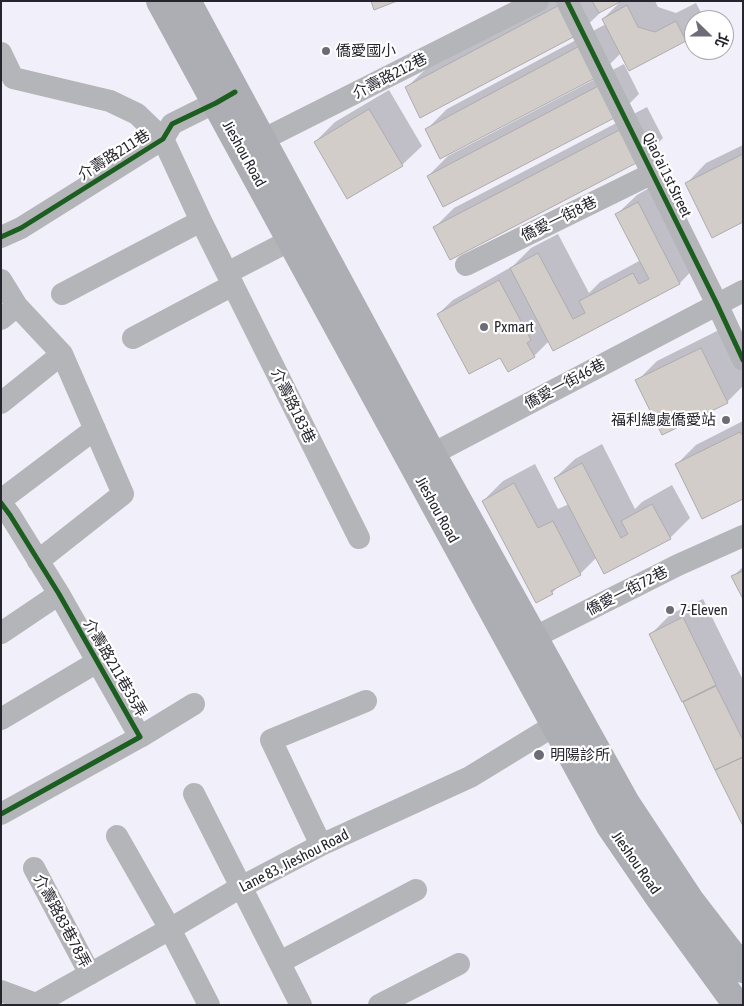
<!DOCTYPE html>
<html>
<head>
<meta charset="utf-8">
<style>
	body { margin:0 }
	#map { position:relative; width:744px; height:1006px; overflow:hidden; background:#f0effa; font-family:"Asap Condensed","Noto Sans TC",sans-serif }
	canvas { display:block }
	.frame { position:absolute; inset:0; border:2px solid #26242d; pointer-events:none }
	.north { position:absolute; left:684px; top:10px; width:50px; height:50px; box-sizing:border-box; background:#fff; border:1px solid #a8a7ab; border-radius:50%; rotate:112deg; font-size:14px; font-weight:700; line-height:20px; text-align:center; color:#26242d }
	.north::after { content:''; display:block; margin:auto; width:18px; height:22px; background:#6d6b75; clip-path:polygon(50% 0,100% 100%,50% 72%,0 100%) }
</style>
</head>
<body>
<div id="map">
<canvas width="744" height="1006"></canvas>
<div class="frame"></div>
<div class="north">北</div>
</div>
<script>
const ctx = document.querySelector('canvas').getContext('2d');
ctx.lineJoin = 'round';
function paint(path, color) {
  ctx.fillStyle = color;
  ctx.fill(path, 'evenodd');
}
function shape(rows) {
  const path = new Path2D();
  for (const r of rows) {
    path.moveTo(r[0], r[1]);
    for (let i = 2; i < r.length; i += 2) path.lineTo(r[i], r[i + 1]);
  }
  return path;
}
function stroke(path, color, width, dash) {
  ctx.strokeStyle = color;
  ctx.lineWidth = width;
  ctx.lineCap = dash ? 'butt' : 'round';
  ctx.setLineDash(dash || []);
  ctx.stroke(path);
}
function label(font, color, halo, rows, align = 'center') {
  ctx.font = font + ' "Asap Condensed","Noto Sans TC",sans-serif';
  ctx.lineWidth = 4.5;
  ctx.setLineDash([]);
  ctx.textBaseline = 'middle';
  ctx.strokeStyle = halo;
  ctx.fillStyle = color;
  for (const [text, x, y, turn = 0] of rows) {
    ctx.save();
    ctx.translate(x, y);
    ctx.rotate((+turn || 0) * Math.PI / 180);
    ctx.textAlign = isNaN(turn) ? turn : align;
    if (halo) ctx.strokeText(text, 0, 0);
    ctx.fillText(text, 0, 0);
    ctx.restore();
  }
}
const shadow = shape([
	[551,1,619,1,599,11,600,13,580,32,407,87,427,68],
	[621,1,655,1,658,7,676,13,696,3,705,20,694,20,694,31,685,40,621,53,600,74,427,129,447,109,606,24,603,19],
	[624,64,639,94,619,114,428,176,448,156],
	[389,90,422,146,402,165,315,142,335,122],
	[647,107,663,138,643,158,434,228,454,208],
	[743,145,743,221,687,183,706,163],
	[658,183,699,263,680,283,554,350,549,341,534,356,500,356,438,314,453,300,513,266,531,248,558,234,589,293,600,282,641,260,617,214,637,195],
	[721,329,743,374,743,386,727,402,637,381,657,361],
	[743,421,743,497,676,465,696,445],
	[602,444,635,509,642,502,672,485,690,518,670,538,597,557,580,574,560,584,552,593,483,501,503,481,535,464,558,509,569,504,555,478,575,459],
	[743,567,743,597,733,576],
	[703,599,743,680,743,823,651,634,671,614]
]);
const building = shape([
	[371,1,397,1,374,10,371,1],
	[592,1,622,1,599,13,592,1],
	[565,2,581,33,420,118,405,87,565,2],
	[627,5,638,27,655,32,676,21,686,41,629,71,602,19,627,5],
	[585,43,601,75,440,159,425,129,585,43],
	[604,83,620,115,443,207,427,176,604,83],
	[369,109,403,166,347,199,314,142,369,109],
	[627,126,644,159,450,260,433,227,627,126],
	[743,154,743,222,712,238,685,183,743,154],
	[638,202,680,284,553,351,510,268,538,253,573,319,585,313,579,301,633,273,639,284,649,279,615,214,638,202],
	[499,280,531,340,527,343,535,357,508,372,500,358,469,374,437,314,499,280],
	[701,348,728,403,662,435,635,380,701,348],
	[740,432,743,436,743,499,702,519,675,464,740,432],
	[582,463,621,538,628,534,621,521,652,504,671,539,604,574,554,478,582,463],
	[514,483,538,528,553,521,581,575,551,591,553,594,536,603,482,501,514,483],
	[743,571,743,599,731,576,743,571],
	[683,617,716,685,682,702,649,634,683,617],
	[716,686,743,740,743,757,715,770,683,702,716,686],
	[743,757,743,826,715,770,743,757]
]);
const minor = shape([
	[567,1,717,304,743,360],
	[1,53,13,78,110,101,137,114,163,139,201,221,359,538],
	[248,147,538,1],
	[1,237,21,228,163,139,172,124,230,95],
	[466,265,653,173],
	[227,273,291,240],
	[1,280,17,306,1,319],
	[62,294,201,221],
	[17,306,62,354,123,494,38,561],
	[133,338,233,285],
	[1,403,62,354],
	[419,461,743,291],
	[1,500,95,429],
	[1,503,10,515,59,594,140,737,1,814],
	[1,633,59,594],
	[519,645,678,565,743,536],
	[1,719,97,662],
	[140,737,194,704],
	[194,794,301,1005],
	[117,836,170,929,209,1005],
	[321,845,271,740,366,701],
	[34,868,90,974],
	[280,962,416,890],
	[1,991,36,1004,170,929,241,887,321,845,470,777,555,725],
	[379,1005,459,964]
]);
const major = shape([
	[160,1,610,826,660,899,737,1005],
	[187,1,432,454,626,803,690,900,743,969]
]);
const cycleway = shape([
	[567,1,717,304,743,360],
	[1,237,21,228,163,139,172,124,216,103,235,92],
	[1,503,10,515,59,594,140,737,1,814]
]);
const markers = [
	[326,51,5,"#6d6b75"],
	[484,327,5,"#6d6b75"],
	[726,420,5,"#6d6b75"],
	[670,610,5,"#6d6b75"],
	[539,755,6,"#6d6b75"]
];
const poiNames = [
	["僑愛國小",336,51],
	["Pxmart",494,327],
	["福利總處僑愛站",716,420,"right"],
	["7-Eleven",680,610],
	["明陽診所",550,755]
];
const streetNames = [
	["介壽路212巷",390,76,-27],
	["Jieshou Road",244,154,61],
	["介壽路211巷",114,155,-32],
	["Qiao'ai 1st Street",667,175,64],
	["僑愛一街8巷",559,219,-26],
	["僑愛一街46巷",565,384,-28],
	["介壽路183巷",293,406,64],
	["Jieshou Road",437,510,61],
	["僑愛一街72巷",627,591,-27],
	["介壽路211巷35弄",115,668,60],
	["Lane 83, Jieshou Road",294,861,-27],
	["Jieshou Road",636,863,55],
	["介壽路83巷78弄",62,921,62]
];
paint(shadow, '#0003');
paint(building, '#d3cdca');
stroke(building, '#aeabac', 1);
stroke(minor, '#b4b5b9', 22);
stroke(major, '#acaeb4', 28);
stroke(cycleway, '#1b5e20', 5);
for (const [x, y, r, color] of markers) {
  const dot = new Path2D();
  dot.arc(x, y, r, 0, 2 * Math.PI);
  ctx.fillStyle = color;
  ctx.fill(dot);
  stroke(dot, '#fff', 2);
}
label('15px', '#26242d', '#fff', poiNames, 'left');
label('15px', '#26242d', '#fff', streetNames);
</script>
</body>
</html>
